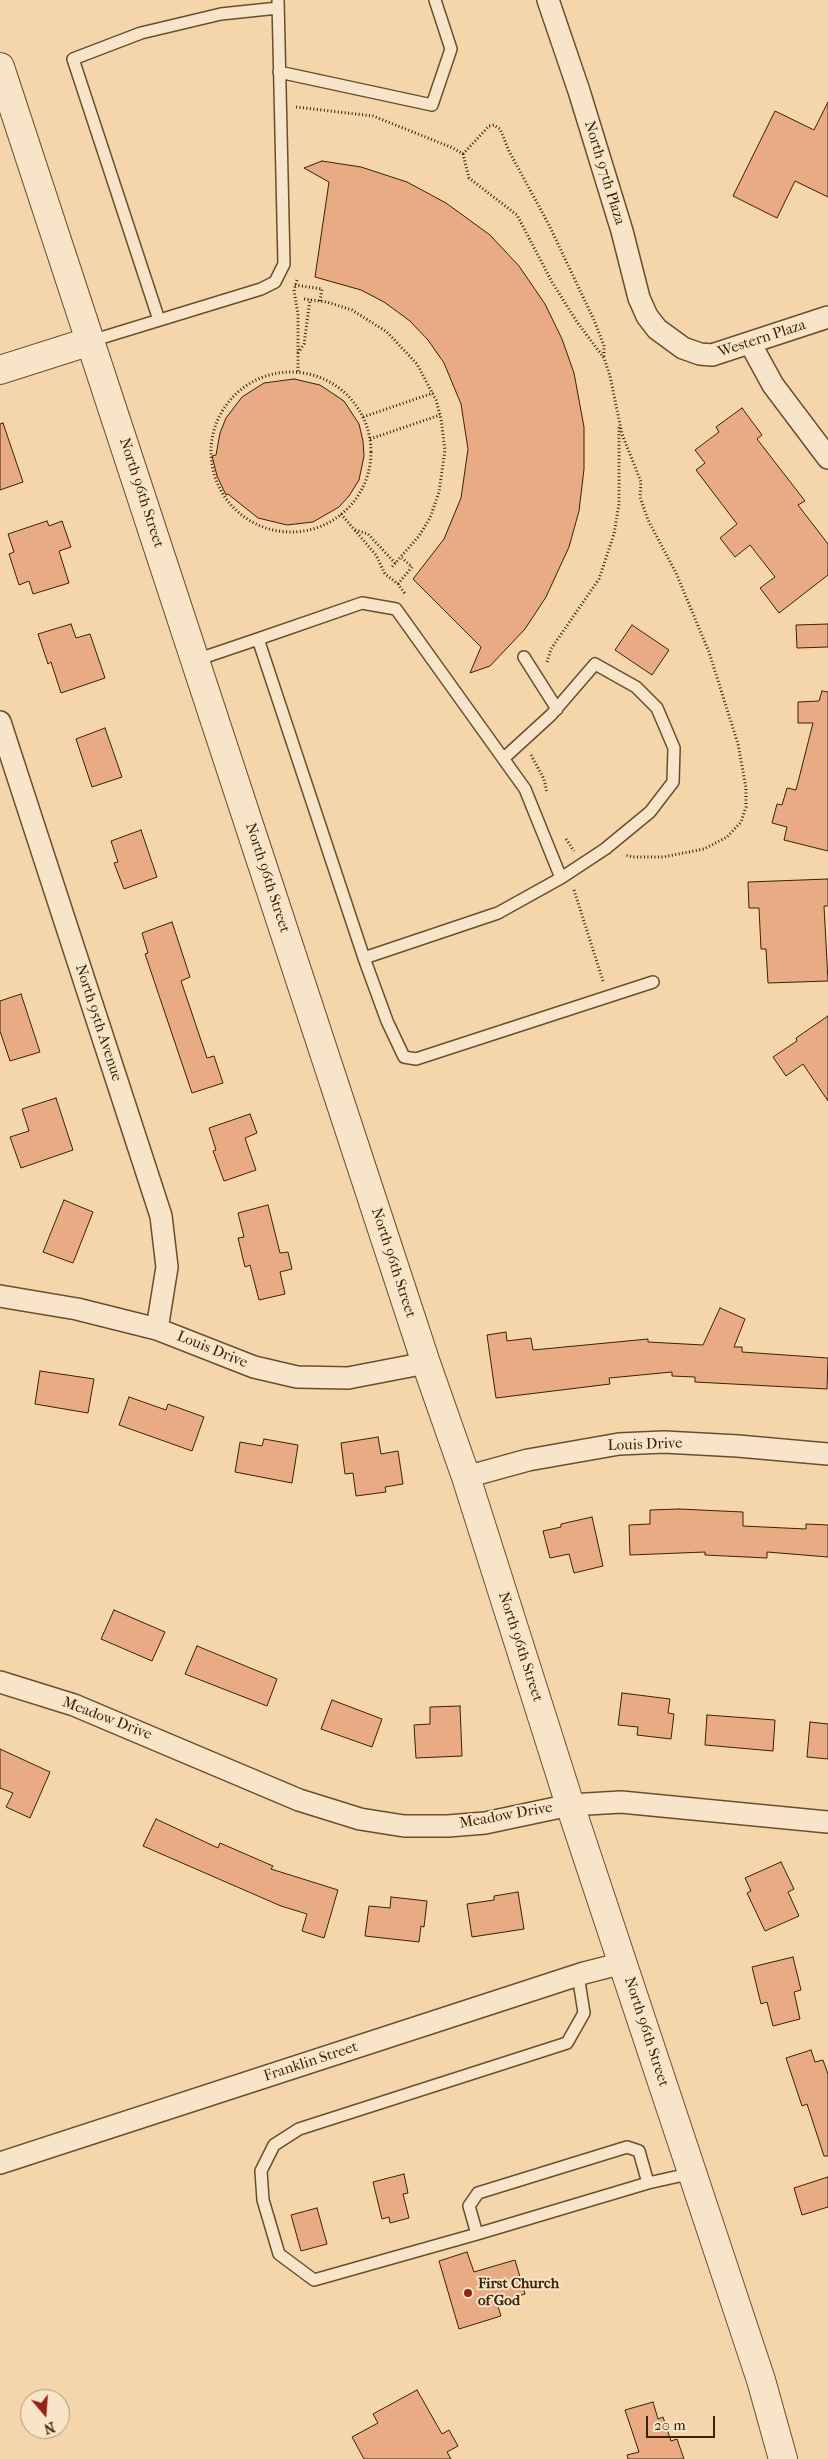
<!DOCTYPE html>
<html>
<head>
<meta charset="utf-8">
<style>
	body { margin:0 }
	#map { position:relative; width:828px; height:2459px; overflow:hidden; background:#f4d6aa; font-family:"IM FELL French Canon",serif }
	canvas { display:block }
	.north { position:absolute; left:20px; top:2389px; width:50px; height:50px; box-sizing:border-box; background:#f8e4c8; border:1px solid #ac967a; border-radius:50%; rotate:162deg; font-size:14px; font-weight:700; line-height:20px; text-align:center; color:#3b2105 }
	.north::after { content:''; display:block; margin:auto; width:18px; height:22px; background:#8f2418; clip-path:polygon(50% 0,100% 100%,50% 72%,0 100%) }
	.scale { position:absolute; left:646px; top:2416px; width:69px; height:22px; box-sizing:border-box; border:2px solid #3b2105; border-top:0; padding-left:6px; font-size:15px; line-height:18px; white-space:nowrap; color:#3b2105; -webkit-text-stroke:4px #f8e4c8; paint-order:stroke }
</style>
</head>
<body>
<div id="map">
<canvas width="828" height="2459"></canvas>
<div class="north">N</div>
<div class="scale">20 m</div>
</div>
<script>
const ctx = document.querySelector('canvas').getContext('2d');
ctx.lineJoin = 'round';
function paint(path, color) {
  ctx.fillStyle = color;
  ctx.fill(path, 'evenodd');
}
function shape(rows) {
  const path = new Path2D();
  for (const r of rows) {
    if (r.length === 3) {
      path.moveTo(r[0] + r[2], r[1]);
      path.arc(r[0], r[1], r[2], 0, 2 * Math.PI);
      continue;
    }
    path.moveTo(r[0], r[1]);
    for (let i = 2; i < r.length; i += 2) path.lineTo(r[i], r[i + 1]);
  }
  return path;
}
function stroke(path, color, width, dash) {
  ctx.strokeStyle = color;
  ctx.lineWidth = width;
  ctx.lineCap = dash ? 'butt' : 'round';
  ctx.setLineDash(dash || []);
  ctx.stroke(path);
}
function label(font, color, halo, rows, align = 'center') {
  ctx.font = font + ' "IM FELL French Canon",serif';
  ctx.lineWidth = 4;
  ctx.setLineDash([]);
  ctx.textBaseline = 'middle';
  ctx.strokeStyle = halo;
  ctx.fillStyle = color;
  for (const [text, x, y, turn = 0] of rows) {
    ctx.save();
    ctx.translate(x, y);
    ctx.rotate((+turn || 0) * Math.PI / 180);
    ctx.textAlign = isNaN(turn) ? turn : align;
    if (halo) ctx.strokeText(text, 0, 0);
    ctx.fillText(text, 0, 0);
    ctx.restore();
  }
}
const building = shape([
	[828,102,828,197,795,181,777,218,733,196,775,111,814,130,828,102],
	[322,161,361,167,407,182,446,203,490,235,519,266,545,304,562,339,574,373,584,427,584,469,579,511,569,547,546,597,525,629,490,666,470,673,481,647,413,579,444,539,461,498,468,449,461,404,444,363,428,340,410,321,384,302,361,290,315,277,329,182,304,168,322,161],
	[294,379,320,385,344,401,359,424,363,441,364,456,359,480,349,496,339,507,313,522,287,525,258,518,228,494,226,495,217,476,212,456,216,455,220,433,226,418,242,397,264,383,294,379],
	[742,408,762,435,757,439,805,501,798,505,828,544,828,575,779,613,760,588,775,577,750,545,735,557,720,538,737,524,696,470,705,463,695,450,719,432,716,427,742,408],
	[3,423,23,482,0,490,0,424,3,423],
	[47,521,49,526,62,521,71,547,59,551,69,583,33,594,29,581,19,585,9,554,14,552,8,534,47,521],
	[71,624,76,638,90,634,105,678,61,693,51,662,48,664,38,634,71,624],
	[828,624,828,647,797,648,796,625,828,624],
	[632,625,669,650,652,675,615,650,632,625],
	[822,691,828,692,828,851,784,840,787,827,772,823,777,804,782,805,787,788,796,790,813,723,798,723,798,702,819,701,822,691],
	[105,728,122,777,92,787,76,739,105,728],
	[141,830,157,877,124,889,114,863,118,862,111,841,141,830],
	[828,879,828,906,824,906,828,981,768,983,766,949,761,949,759,908,749,908,748,882,828,879],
	[172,922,190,977,181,981,207,1058,214,1056,223,1083,192,1093,145,954,148,953,142,933,172,922],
	[21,994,40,1052,10,1061,0,1031,0,1001,21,994],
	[828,1016,828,1101,803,1064,786,1076,773,1057,797,1041,796,1038,828,1016],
	[56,1098,73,1150,21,1168,10,1137,29,1131,22,1109,56,1098],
	[250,1114,257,1133,245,1138,256,1170,224,1181,213,1151,216,1150,209,1128,250,1114],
	[64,1200,93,1212,73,1263,43,1252,64,1200],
	[268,1205,280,1253,288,1252,292,1269,280,1272,285,1294,259,1300,250,1265,245,1267,238,1238,244,1237,238,1213,268,1205],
	[720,1308,745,1319,734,1347,742,1347,742,1352,828,1358,827,1389,695,1382,695,1377,672,1376,672,1372,609,1378,610,1384,496,1398,487,1335,506,1332,507,1341,531,1338,533,1350,648,1339,648,1342,703,1345,720,1308],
	[40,1371,94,1379,88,1413,35,1404,40,1371],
	[129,1397,166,1410,168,1404,204,1417,192,1451,119,1425,129,1397],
	[378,1437,381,1454,398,1451,403,1484,385,1487,386,1492,356,1496,353,1473,345,1474,341,1443,378,1437],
	[264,1439,298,1445,292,1483,235,1472,240,1442,262,1446,264,1439],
	[679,1509,743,1512,743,1526,806,1529,806,1524,828,1525,828,1557,767,1552,767,1558,705,1555,705,1552,630,1555,629,1525,650,1524,650,1510,679,1509],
	[592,1517,603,1566,574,1573,569,1554,550,1558,543,1531,561,1527,561,1524,592,1517],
	[114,1610,165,1632,152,1661,101,1639,114,1610],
	[197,1646,277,1679,267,1706,185,1674,197,1646],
	[622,1693,670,1699,668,1713,674,1714,671,1739,637,1735,638,1727,618,1725,622,1693],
	[332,1700,382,1719,372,1747,321,1729,332,1700],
	[460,1706,462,1756,416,1758,414,1725,430,1724,430,1707,460,1706],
	[707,1715,775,1720,773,1751,705,1745,707,1715],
	[810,1722,828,1724,828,1759,807,1757,810,1722],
	[0,1749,50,1772,30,1818,6,1807,13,1793,0,1788,0,1749],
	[156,1819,218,1848,220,1843,273,1866,271,1869,338,1890,324,1938,302,1931,307,1914,281,1906,143,1846,156,1819],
	[781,1862,794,1889,788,1892,799,1916,765,1931,747,1893,751,1891,745,1878,781,1862],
	[518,1892,524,1929,472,1937,467,1904,494,1900,494,1896,518,1892],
	[391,1897,427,1901,424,1927,421,1926,419,1942,365,1936,369,1906,390,1908,391,1897],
	[793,1957,801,1990,794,1992,800,2019,773,2026,767,2002,761,2004,752,1967,793,1957],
	[811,2050,815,2062,823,2060,828,2074,828,2156,824,2156,807,2104,802,2106,786,2058,811,2050],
	[404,2174,408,2193,403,2194,409,2218,390,2223,389,2217,382,2219,373,2182,404,2174],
	[828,2177,828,2207,802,2215,794,2188,828,2177],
	[317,2208,327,2244,301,2251,291,2215,317,2208],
	[467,2252,474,2272,515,2260,525,2294,497,2303,501,2316,459,2329,439,2261,467,2252],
	[417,2390,442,2434,449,2430,458,2446,447,2452,451,2459,364,2459,352,2437,378,2423,373,2414,417,2390],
	[653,2402,658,2419,663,2417,671,2441,677,2439,684,2459,628,2459,627,2455,639,2452,625,2410,653,2402]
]);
const path = shape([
	[296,107,373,116,453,148,463,154,469,178,517,215,552,282,577,322,604,358,610,376,622,434,641,482,640,497,648,520,676,573,709,652,738,744,746,788,746,807,741,822,727,837,704,849,663,857,633,857,625,855],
	[463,154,489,126,494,125,500,129,509,151,549,225,594,320,604,346,604,357],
	[297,280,294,290,298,314,298,372],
	[295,285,322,289,320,301],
	[304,299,327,302,352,310,387,332,417,364,436,400,441,419,445,450,439,492,430,518,419,536,391,568],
	[298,353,304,344,310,299],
	[291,452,80],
	[363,417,433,393],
	[370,439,440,415],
	[341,514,376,555,385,574,398,584,406,595],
	[355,530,368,534,396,564],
	[398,584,412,567,402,558],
	[547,662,551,649,599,579,614,534,619,504,619,427],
	[531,755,544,779,547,793],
	[566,839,574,851],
	[574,890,603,981]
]);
const service = shape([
	[279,72,432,105,451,49,435,0],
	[159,320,73,59,141,33,221,14,278,8],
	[91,341,261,289,275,282,284,264,278,0],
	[524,657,557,709],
	[196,660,258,639,362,603,396,609,525,789,561,878,498,913,364,958,258,639],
	[504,758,551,715,595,664,636,687,657,708,674,748,673,782,650,812,605,849,561,878],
	[364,958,387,1021,404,1057,416,1059,653,982],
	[648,2183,639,2151,627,2147,478,2193,469,2206,477,2234,648,2183,693,2173],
	[477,2234,314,2280,279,2254,263,2200,261,2171,274,2145,299,2129,567,2043,584,2013,578,1975]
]);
const minor = shape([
	[548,0,579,91,622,231,639,298,647,316,657,329,683,348,700,354,712,355,828,317],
	[750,343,773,385,828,458],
	[0,722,161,1216,167,1267,157,1329],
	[0,1296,77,1309,157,1329,254,1367,297,1377,348,1378,426,1363],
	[466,1477,528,1460,619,1444,664,1442,738,1446,828,1454],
	[0,1682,74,1705,299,1800,360,1819,404,1826,448,1826,485,1823,570,1805,621,1802,828,1822],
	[0,2163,584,1973,623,1963]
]);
const tertiary = shape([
	[0,67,426,1363,466,1477,570,1805,761,2380,783,2459],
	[0,370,91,341]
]);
const markers = [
	[468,2293,5,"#8f2418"]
];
const streetNames = [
	["North 97th Plaza",604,173,73],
	["Western Plaza",762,339,-18],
	["North 96th Street",141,493,72],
	["North 96th Street",267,878,72],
	["North 95th Avenue",98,1023,72],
	["North 96th Street",393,1263,72],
	["Louis Drive",212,1350,22],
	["Louis Drive",645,1445,-2],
	["North 96th Street",520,1647,72],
	["Meadow Drive",107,1719,21],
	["Meadow Drive",506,1816,-10],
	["North 96th Street",646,2032,72],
	["Franklin Street",311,2062,-18]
];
const poiNames = [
	["First Church",478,2284],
	["of God",478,2301]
];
paint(building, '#e8ab83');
stroke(building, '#3b2105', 1);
stroke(service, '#694e2e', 14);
stroke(minor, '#694e2e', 24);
stroke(tertiary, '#694e2e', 30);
stroke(path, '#3b2105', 3, [1, 2.5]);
stroke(service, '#f8e4c8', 11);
stroke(minor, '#f8e4c8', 21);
stroke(tertiary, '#f8e4c8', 28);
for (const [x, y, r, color] of markers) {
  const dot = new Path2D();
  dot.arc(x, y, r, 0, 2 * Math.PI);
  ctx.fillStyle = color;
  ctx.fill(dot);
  stroke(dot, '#f8e4c8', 2);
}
label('15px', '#3b2105', '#f8e4c8', streetNames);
label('bold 15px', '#3b2105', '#f8e4c8', poiNames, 'left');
</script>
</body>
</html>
